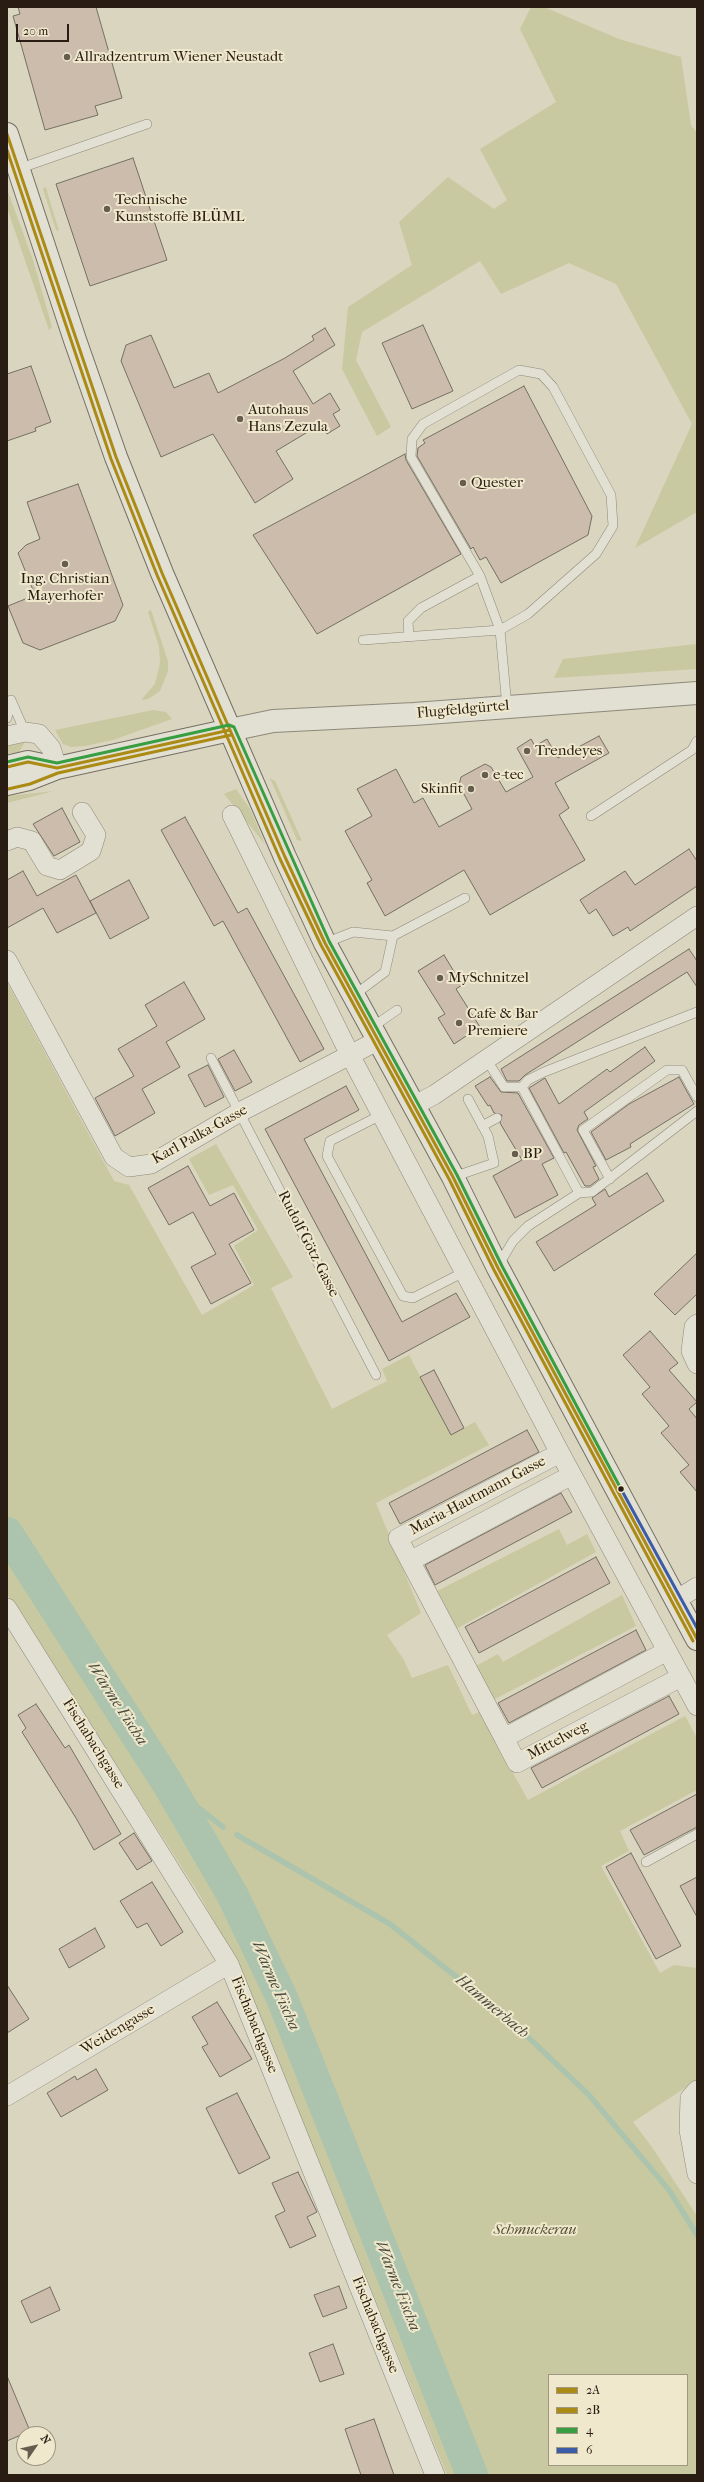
<!DOCTYPE html>
<html>
<head>
<meta charset="utf-8">
<style>
	body { margin:0 }
	#map { position:relative; width:704px; height:2482px; overflow:hidden; background:#dad5be; font-family:"IM FELL French Canon",serif }
	canvas { display:block }
	.frame { position:absolute; inset:0; border:8px solid #291c12; pointer-events:none }
	.legend { position:absolute; left:548px; top:2374px; width:140px; height:92px; box-sizing:border-box; background:#efe8cc; border:1px solid #a09682; margin:0; padding:5px 7px; list-style:none; font-size:12px; color:#291c12 }
	.legend li { display:flex; align-items:center; gap:8px; height:20px }
	.legend b { width:20px; border:1px solid #a09682 }
	.north { position:absolute; left:16px; top:2426px; width:40px; height:40px; box-sizing:border-box; background:#efe8cc; border:1px solid #a09682; border-radius:50%; rotate:56deg; font-size:11px; font-weight:700; line-height:16px; text-align:center; color:#291c12 }
	.north::after { content:''; display:block; margin:auto; width:14px; height:18px; background:#675d4e; clip-path:polygon(50% 0,100% 100%,50% 72%,0 100%) }
	.scale { position:absolute; left:16px; top:24px; width:53px; height:18px; box-sizing:border-box; border:2px solid #291c12; border-top:0; padding-left:5px; font-size:12px; line-height:14px; white-space:nowrap; color:#291c12; -webkit-text-stroke:3px #efe8cc; paint-order:stroke }
</style>
</head>
<body>
<div id="map">
<canvas width="704" height="2482"></canvas>
<div class="frame"></div>
<ul class="legend">
<li><b style="height:5px;background:#ac8b15"></b>2A</li>
<li><b style="height:5px;background:#ac8b15"></b>2B</li>
<li><b style="height:5px;background:#379e42"></b>4</li>
<li><b style="height:5px;background:#3c5caa"></b>6</li>
</ul>
<div class="north">N</div>
<div class="scale">20 m</div>
</div>
<script>
const ctx = document.querySelector('canvas').getContext('2d');
ctx.lineJoin = 'round';
function paint(path, color) {
  ctx.fillStyle = color;
  ctx.fill(path, 'evenodd');
}
function shape(rows) {
  const path = new Path2D();
  for (const r of rows) {
    path.moveTo(r[0], r[1]);
    for (let i = 2; i < r.length; i += 2) path.lineTo(r[i], r[i + 1]);
  }
  return path;
}
function stroke(path, color, width, dash) {
  ctx.strokeStyle = color;
  ctx.lineWidth = width;
  ctx.lineCap = dash ? 'butt' : 'round';
  ctx.setLineDash(dash || []);
  ctx.stroke(path);
}
function label(font, color, halo, rows, align = 'center') {
  ctx.font = font + ' "IM FELL French Canon",serif';
  ctx.lineWidth = 4;
  ctx.setLineDash([]);
  ctx.textBaseline = 'middle';
  ctx.strokeStyle = halo;
  ctx.fillStyle = color;
  for (const [text, x, y, turn = 0] of rows) {
    ctx.save();
    ctx.translate(x, y);
    ctx.rotate((+turn || 0) * Math.PI / 180);
    ctx.textAlign = isNaN(turn) ? turn : align;
    if (halo) ctx.strokeText(text, 0, 0);
    ctx.fillText(text, 0, 0);
    ctx.restore();
  }
}
const green = shape([
	[531,7,544,7,619,39,681,57,691,125,697,133,697,512,635,548,692,424,616,284,569,263,501,294,480,261,362,332,356,360,391,427,377,436,342,369,348,307,412,265,399,222,448,177,494,209,507,200,480,149,556,102,520,29],
	[45,187,46,188,59,231,56,230,43,189],
	[7,189,33,260,52,327,49,330,7,208],
	[151,610,168,661,168,671,160,691,148,699,141,700,155,684,160,663,159,646,148,612],
	[696,644,697,669,554,678,563,659],
	[153,710,166,712,172,719,113,740,85,746,71,747,63,744,55,730],
	[25,742,19,752,7,754,7,746],
	[270,778,275,781,302,841,297,840],
	[236,789,250,809,265,844,224,794],
	[54,791,7,803,7,796],
	[7,982,114,1181,129,1185,202,1315,254,1285,234,1246,258,1230,233,1185,209,1195,189,1159,216,1144,293,1277,271,1288,332,1409,387,1381,382,1369,409,1355,451,1435,475,1422,489,1445,376,1503,421,1613,387,1635,404,1660,412,1678,448,1665,472,1715,479,1712,528,1800,685,1716,697,1738,697,1790,620,1831,629,1851,601,1866,660,1973,674,1965,697,1968,697,2080,633,2122,652,2147,697,2216,697,2475,447,2475,241,1970,199,1894,7,1594],
	[549,2375,687,2375,687,2465,549,2465],
	[559,1529,567,1545,587,1534,596,1552,456,1629,435,1592],
	[622,1595,636,1626,493,1700,476,1666,498,1654,503,1662]
]);
const stream = shape([
	[168,1784,223,1827],
	[237,1835,390,1924,508,2018,589,2095,669,2190,697,2235]
]);
const river = shape([
	[7,1533,168,1784,232,1894,282,1998,472,2475]
]);
const building = shape([
	[18,7,96,7,122,98,95,106,98,115,45,130,13,16,20,14,18,7],
	[133,158,167,260,90,286,56,184,133,158],
	[423,325,453,391,412,409,382,343,423,325],
	[325,328,335,345,293,371,313,404,330,393,340,410,333,414,340,426,327,434,321,424,276,451,293,479,255,503,213,434,161,457,121,361,126,345,151,335,174,388,209,373,218,393,285,358,314,340,312,336,325,328],
	[31,366,51,422,35,428,36,431,7,441,7,374,31,366],
	[524,386,592,516,588,535,501,583,486,557,480,560,473,547,471,549,417,456,418,448,425,443,423,440,524,386],
	[405,454,406,460,461,554,317,634,253,535,405,454],
	[78,484,123,605,115,621,40,650,23,643,8,606,35,595,18,553,26,545,40,539,27,502,78,484],
	[599,736,609,753,555,783,569,808,559,815,585,860,490,915,464,870,385,916,367,883,372,880,345,831,372,816,357,789,396,769,414,803,423,798,439,827,472,809,459,785,461,777,485,764,491,767,506,792,533,777,517,748,531,739,535,746,547,739,558,758,599,736],
	[62,808,80,842,54,856,33,824,62,808],
	[185,817,238,913,247,908,324,1049,300,1062,223,921,214,926,161,830,185,817],
	[689,849,697,861,697,886,630,931,628,927,613,936,596,909,589,914,580,900,625,871,635,885,689,849],
	[23,871,37,896,76,875,96,913,57,933,43,908,7,928,7,880,23,871],
	[129,880,149,918,110,939,90,901,129,880],
	[689,949,697,961,697,987,687,972,525,1075,519,1081,507,1081,501,1069,689,949],
	[444,955,462,985,456,989,480,1027,454,1044,438,1018,445,1014,418,971,444,955],
	[184,982,205,1019,166,1042,180,1067,142,1089,155,1113,115,1136,95,1098,134,1076,118,1049,157,1026,145,1005,184,982],
	[645,1047,655,1061,584,1112,588,1119,579,1125,577,1130,596,1166,593,1167,599,1179,590,1186,585,1186,566,1152,564,1153,529,1088,545,1078,559,1104,607,1069,610,1072,645,1047],
	[234,1050,252,1082,235,1091,218,1059,234,1050],
	[208,1065,224,1097,205,1107,188,1075,208,1065],
	[490,1077,501,1092,518,1093,554,1158,542,1164,558,1195,515,1218,493,1176,522,1160,500,1123,502,1115,494,1113,490,1105,488,1106,475,1086,490,1077],
	[679,1077,694,1104,630,1144,631,1147,606,1160,591,1132,629,1104,679,1077],
	[346,1086,359,1110,304,1139,402,1322,456,1293,470,1317,389,1361,265,1129,346,1086],
	[188,1166,210,1206,234,1193,254,1230,229,1244,251,1283,211,1304,191,1267,216,1254,193,1212,169,1225,148,1188,188,1166],
	[647,1173,664,1201,554,1271,536,1242,596,1205,592,1198,605,1189,609,1197,647,1173],
	[697,1253,697,1294,675,1315,654,1294,697,1253],
	[650,1331,678,1363,669,1370,697,1402,689,1409,697,1419,697,1492,680,1472,689,1465,661,1433,669,1426,642,1394,650,1387,623,1355,650,1331],
	[434,1370,464,1428,451,1435,420,1377,434,1370],
	[527,1430,539,1452,400,1524,389,1503,527,1430],
	[561,1493,572,1512,435,1585,425,1565,561,1493],
	[596,1557,610,1583,479,1653,465,1627,596,1557],
	[636,1630,646,1650,509,1723,498,1703,636,1630],
	[669,1696,679,1714,542,1788,531,1768,669,1696],
	[36,1704,65,1748,69,1745,121,1834,94,1850,76,1818,22,1732,26,1728,18,1715,36,1704],
	[697,1794,697,1827,644,1855,630,1830,697,1794],
	[134,1833,152,1861,137,1870,119,1843,134,1833],
	[631,1853,681,1946,656,1959,606,1867,631,1853],
	[697,1877,697,1917,680,1886,697,1877],
	[152,1882,183,1932,161,1946,147,1923,137,1928,120,1901,152,1882],
	[95,1928,105,1947,69,1968,59,1949,95,1928],
	[7,1985,29,2019,7,2033,7,1985],
	[217,2002,252,2059,220,2077,202,2047,208,2044,192,2017,217,2002],
	[96,2069,108,2090,61,2117,47,2093,75,2076,77,2080,96,2069],
	[237,2093,270,2158,239,2174,206,2108,237,2093],
	[298,2172,317,2212,307,2217,316,2236,290,2248,275,2216,285,2211,272,2183,298,2172],
	[339,2286,347,2308,323,2317,314,2295,339,2286],
	[50,2287,60,2310,31,2323,21,2301,50,2287],
	[333,2344,344,2374,320,2382,309,2353,333,2344],
	[7,2376,30,2431,7,2441,7,2376],
	[374,2419,385,2450,394,2475,361,2475,345,2429,374,2419]
]);
const service = shape([
	[18,169,147,124],
	[480,576,411,457,412,439,423,424,519,370,541,374,553,387,611,495,613,526,596,554,528,614,500,630,507,707],
	[363,640,500,630,480,576,421,608,408,621,409,637],
	[11,700,25,732],
	[7,718,11,700],
	[591,816,692,750,697,741],
	[325,943,353,932,393,936],
	[353,996,385,972,393,936,465,898],
	[371,1028,397,1010],
	[211,1058,376,1375],
	[486,1059,504,1087,522,1087,579,1193,528,1226,513,1241,498,1266],
	[522,1087,528,1080,544,1072,697,1012],
	[381,1115,330,1141,327,1156,403,1296,413,1298,464,1272],
	[482,1126,497,1118],
	[453,1177,494,1163,488,1136,468,1099],
	[610,1179,583,1130,667,1070,682,1070,697,1097],
	[579,1193,592,1192,697,1111],
	[646,1862,697,1834]
]);
const minor = shape([
	[7,736,25,732,39,734,51,748,57,768],
	[232,815,350,1055,560,1453,697,1706],
	[7,841,17,837,32,841,47,866,60,870,91,851,96,835,82,812],
	[7,960,114,1157,129,1167,151,1164,240,1112,377,1041],
	[413,1106,434,1095,697,916],
	[697,1324,694,1327,691,1351,697,1364],
	[410,1561,572,1475],
	[676,1600,697,1587],
	[7,1608,229,1964,435,2475],
	[667,1651,504,1738,517,1763,681,1677],
	[504,1738,398,1538,560,1453],
	[697,2090,690,2098,689,2130,697,2174],
	[7,2096,229,1964]
]);
const tertiary = shape([
	[230,730,273,721,414,714,697,693]
]);
const secondary = shape([
	[7,134,75,340,116,457,162,573,285,857,325,943,453,1177,498,1268,697,1639],
	[7,767,28,762,57,768],
	[7,784,29,779,57,768,230,730]
]);
const bus1 = shape([
	[7,134,116,457,162,573,285,857,325,943,453,1177,498,1268,697,1639],
	[7,767,28,762,57,768,230,730]
]);
const bus2 = shape([
	[7,150,111,459,157,575,280,859,321,945,449,1179,494,1270,693,1641],
	[8,789,30,784,58,773,231,735]
]);
const bus3 = shape([
	[7,762,28,757,57,763,229,725,234,727,329,941,457,1175,502,1266,621,1489]
]);
const bus4 = shape([
	[621,1489,697,1628]
]);
const markers = [
	[67,57,4,"#675d4e"],
	[107,209,4,"#675d4e"],
	[240,419,4,"#675d4e"],
	[463,483,4,"#675d4e"],
	[65,564,4,"#675d4e"],
	[527,751,4,"#675d4e"],
	[485,775,4,"#675d4e"],
	[471,789,4,"#675d4e"],
	[440,978,4,"#675d4e"],
	[459,1023,4,"#675d4e"],
	[515,1154,4,"#675d4e"],
	[621,1489,3.5,"#291c12"]
];
const poiNames = [
	["Allradzentrum Wiener Neustadt",75,57],
	["Technische",115,200],
	["Kunststoffe BLÜML",115,217],
	["Autohaus",248,410],
	["Hans Zezula",248,427],
	["Quester",471,483],
	["Ing. Christian",65,579,"center"],
	["Mayerhofer",65,596,"center"],
	["Trendeyes",535,751],
	["e-tec",493,775],
	["Skinfit",463,789,"right"],
	["MySchnitzel",448,978],
	["Cafe & Bar",467,1014],
	["Premiere",467,1031],
	["BP",523,1154]
];
const streetNames = [
	["Flugfeldgürtel",463,710,-5],
	["Karl Palka-Gasse",200,1135,-29],
	["Rudolf Götz-Gasse",308,1244,63],
	["Maria-Hautmann-Gasse",478,1496,-28],
	["Mittelweg",558,1741,-28],
	["Fischabachgasse",93,1744,58],
	["Fischabachgasse",254,2025,68],
	["Weidengasse",118,2030,-31],
	["Fischabachgasse",375,2325,68]
];
const parkNames = [
	["Schmuckerau",535,2230]
];
const waterNames = [
	["Warme Fischa",117,1704,57],
	["Warme Fischa",275,1986,66],
	["Hammerbach",492,2007,40],
	["Warme Fischa",397,2286,68]
];
paint(green, '#c8c9a0');
stroke(stream, '#acc4ad', 5.5);
stroke(river, '#acc4ad', 32);
paint(building, '#cbbcac');
stroke(building, '#757063', 1);
stroke(service, '#8d897b', 10);
stroke(minor, '#8d897b', 20);
stroke(tertiary, '#8d897b', 24);
stroke(secondary, '#757063', 24);
stroke(service, '#e2dfd3', 9);
stroke(minor, '#e2dfd3', 19);
stroke(tertiary, '#e2dfd3', 22);
stroke(secondary, '#e2dfd3', 22);
stroke(bus1, '#ac8b15', 3);
stroke(bus2, '#ac8b15', 3);
stroke(bus3, '#379e42', 3);
stroke(bus4, '#3c5caa', 3);
for (const [x, y, r, color] of markers) {
  const dot = new Path2D();
  dot.arc(x, y, r, 0, 2 * Math.PI);
  ctx.fillStyle = color;
  ctx.fill(dot);
  stroke(dot, '#efe8cc', 1.5);
}
label('15px', '#291c12', '#efe8cc', poiNames, 'left');
label('15px', '#291c12', '#efe8cc', streetNames);
label('italic 15px', '#544d35', '#efe8cc', parkNames);
label('italic 16px', '#4a4c3e', '#efe8cc', waterNames);
</script>
</body>
</html>
